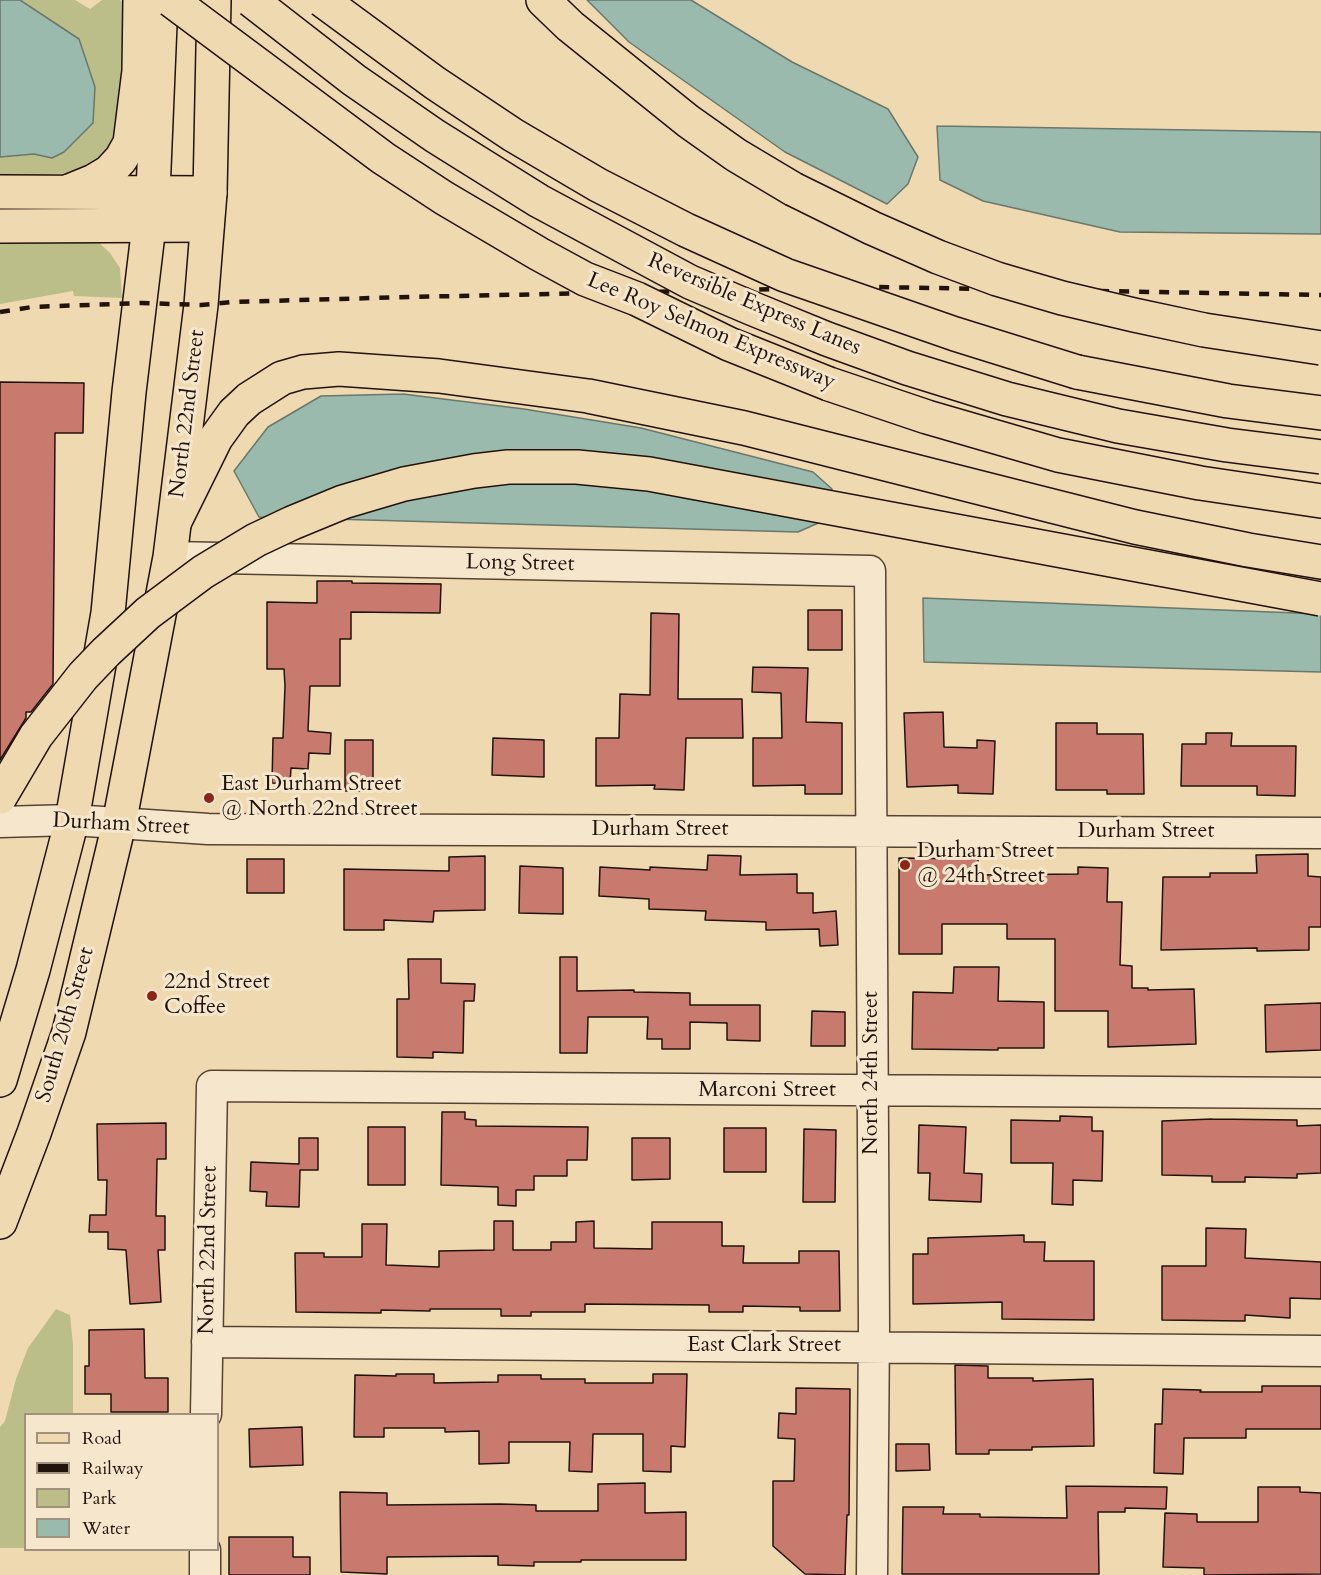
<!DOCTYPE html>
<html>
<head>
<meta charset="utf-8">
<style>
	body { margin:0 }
	#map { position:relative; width:1321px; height:1575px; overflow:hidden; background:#efd9b0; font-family:Cardo,serif }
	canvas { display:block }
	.legend { position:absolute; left:24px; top:1413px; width:195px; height:138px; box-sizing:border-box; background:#f5e6cc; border:2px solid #a1927e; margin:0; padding:8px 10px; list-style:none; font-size:18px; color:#22130a }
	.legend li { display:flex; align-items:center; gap:12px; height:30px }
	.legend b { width:30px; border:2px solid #a1927e }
</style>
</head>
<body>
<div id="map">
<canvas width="1321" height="1575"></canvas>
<ul class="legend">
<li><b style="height:8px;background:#efd9b0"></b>Road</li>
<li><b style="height:8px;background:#22130a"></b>Railway</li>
<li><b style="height:16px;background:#bcbe89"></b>Park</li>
<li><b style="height:16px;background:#9abaae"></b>Water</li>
</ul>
</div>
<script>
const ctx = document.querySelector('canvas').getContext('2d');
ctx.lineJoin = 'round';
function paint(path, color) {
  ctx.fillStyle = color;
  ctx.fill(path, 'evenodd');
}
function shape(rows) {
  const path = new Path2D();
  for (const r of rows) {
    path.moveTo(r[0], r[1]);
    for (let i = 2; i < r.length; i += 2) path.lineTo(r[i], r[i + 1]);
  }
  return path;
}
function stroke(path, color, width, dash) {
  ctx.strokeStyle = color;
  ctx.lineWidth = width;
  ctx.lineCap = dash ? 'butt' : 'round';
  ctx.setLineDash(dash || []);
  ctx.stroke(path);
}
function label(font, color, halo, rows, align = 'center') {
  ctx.font = font + ' Cardo,serif';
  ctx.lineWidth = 6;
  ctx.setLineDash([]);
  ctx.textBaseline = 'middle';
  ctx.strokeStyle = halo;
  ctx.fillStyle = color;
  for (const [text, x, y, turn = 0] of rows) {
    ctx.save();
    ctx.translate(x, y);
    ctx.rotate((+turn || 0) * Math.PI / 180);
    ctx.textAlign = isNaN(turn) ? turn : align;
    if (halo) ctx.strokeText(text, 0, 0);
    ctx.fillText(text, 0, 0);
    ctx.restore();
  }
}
const green = shape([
	[20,0,75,0,90,9,102,0,120,0,126,5,118,138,100,161,77,173,0,177,0,157,34,154,52,158,31,8],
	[0,236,94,238,110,253,120,268,122,298,74,296,73,291,0,304],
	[56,1309,70,1315,73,1345,73,1414,26,1414,25,1548,0,1548,0,1427,5,1421,16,1379,28,1348]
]);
const water = shape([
	[0,0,20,0,79,39,95,87,93,123,64,152,52,158,34,154,0,157,0,0],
	[587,0,691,0,792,62,888,109,918,157,908,184,887,204,785,152,629,42,587,0],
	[937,126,1321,132,1321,234,1120,232,983,201,940,180,937,126],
	[403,394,524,409,641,428,813,472,832,489,825,520,798,532,259,517,234,471,268,427,321,396,403,394],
	[923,598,1321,614,1321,672,924,662,923,598]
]);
const building = shape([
	[0,382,84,383,83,433,55,433,53,684,31,712,26,712,26,718,0,760,0,382],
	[317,581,352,581,352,583,441,584,440,613,351,612,351,639,340,639,340,686,310,686,308,731,331,733,330,754,309,753,308,769,291,768,290,784,272,783,273,738,283,738,285,686,284,669,267,669,267,602,317,603,317,581],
	[808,610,842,610,842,650,808,650,808,610],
	[651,613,679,614,678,699,742,699,743,738,686,738,684,790,654,789,655,785,596,786,596,738,619,738,620,694,650,695,651,613],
	[753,667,808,668,806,722,842,723,842,794,805,794,805,785,753,786,753,738,782,738,781,693,752,692,753,667],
	[943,712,944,747,977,748,977,740,995,741,993,794,958,793,958,785,907,787,904,713,943,712],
	[1056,723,1097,723,1097,734,1143,734,1144,794,1107,794,1107,790,1056,790,1056,723],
	[1206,733,1232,733,1231,746,1296,746,1295,796,1257,795,1257,786,1181,786,1182,744,1206,744,1206,733],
	[493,738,544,740,544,777,492,775,493,738],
	[345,740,373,740,373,791,345,791,345,740],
	[1308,854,1308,876,1321,877,1321,927,1309,927,1309,950,1257,951,1257,948,1161,950,1163,877,1210,877,1210,873,1257,873,1256,855,1308,854],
	[708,855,741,856,740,875,797,874,797,893,813,893,813,913,836,911,838,945,820,946,819,929,766,930,766,922,705,920,706,911,649,909,649,899,599,896,600,867,650,870,650,867,707,870,708,855],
	[485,856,485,910,434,911,433,922,384,920,384,930,344,930,344,869,449,871,449,857,485,856],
	[899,858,978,859,978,875,1078,874,1078,867,1108,868,1107,902,1122,902,1120,965,1132,966,1132,988,1148,988,1148,990,1194,989,1196,1044,1108,1047,1108,1011,1055,1011,1055,939,1007,939,1007,924,942,924,942,954,899,954,899,858],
	[247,859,284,859,284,893,247,893,247,859],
	[520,866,563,868,563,914,519,913,520,866],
	[560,957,577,957,577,991,634,990,634,992,690,993,690,1005,760,1005,760,1041,727,1040,727,1023,690,1022,690,1049,662,1049,662,1039,647,1039,648,1017,588,1017,587,1053,560,1053,560,957],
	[408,959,441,959,441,983,475,984,474,1001,464,1001,463,1053,433,1052,433,1058,397,1057,397,999,409,999,408,959],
	[954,967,999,967,998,1001,1044,1002,1044,1048,998,1048,998,1050,912,1049,913,992,953,993,954,967],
	[1321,1003,1321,1050,1266,1052,1265,1005,1321,1003],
	[812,1011,845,1012,845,1046,811,1046,812,1011],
	[442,1112,465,1112,465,1119,476,1120,476,1126,588,1127,587,1160,567,1160,567,1176,534,1176,534,1190,516,1190,516,1206,498,1205,498,1187,441,1185,442,1112],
	[1060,1116,1092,1117,1092,1131,1103,1131,1102,1181,1073,1180,1073,1205,1052,1204,1053,1163,1011,1163,1011,1120,1060,1121,1060,1116],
	[1212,1119,1297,1120,1297,1126,1321,1125,1321,1173,1297,1174,1297,1178,1245,1177,1245,1182,1212,1182,1212,1176,1162,1175,1162,1121,1212,1119],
	[166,1123,166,1159,157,1159,156,1216,165,1216,165,1250,158,1250,161,1302,130,1304,126,1250,108,1249,108,1232,89,1232,90,1215,106,1215,107,1180,98,1180,97,1124,166,1123],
	[919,1125,966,1127,964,1173,982,1174,981,1202,929,1200,930,1173,918,1173,919,1125],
	[368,1127,405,1127,405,1185,368,1185,368,1127],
	[724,1128,766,1128,766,1172,724,1172,724,1128],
	[804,1129,836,1130,835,1202,803,1202,804,1129],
	[299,1138,318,1138,318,1170,300,1170,299,1207,266,1206,267,1192,250,1191,251,1162,299,1164,299,1138],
	[632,1138,670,1138,670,1179,632,1180,632,1138],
	[494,1221,513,1221,513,1250,551,1250,551,1242,576,1242,576,1222,594,1221,594,1248,652,1249,652,1222,722,1222,722,1246,744,1246,743,1263,799,1263,799,1251,839,1251,840,1311,800,1311,800,1307,743,1306,743,1312,709,1312,709,1305,585,1304,585,1312,531,1312,531,1316,501,1316,501,1309,430,1309,430,1311,381,1310,381,1313,296,1312,295,1253,324,1253,324,1257,362,1257,362,1224,387,1224,386,1265,439,1267,439,1251,494,1250,494,1221],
	[1206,1228,1246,1229,1245,1258,1321,1262,1321,1299,1290,1298,1290,1318,1245,1315,1245,1321,1162,1320,1162,1266,1206,1266,1206,1228],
	[1024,1235,1024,1242,1045,1242,1044,1261,1094,1261,1094,1320,1002,1319,1002,1302,913,1304,913,1254,928,1254,928,1238,1024,1235],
	[144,1329,145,1378,168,1378,168,1412,111,1412,111,1394,85,1394,85,1366,89,1366,89,1330,144,1329],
	[955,1365,988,1366,988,1378,1033,1378,1033,1381,1093,1379,1094,1446,1032,1447,1032,1450,989,1450,989,1454,956,1454,955,1365],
	[396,1374,434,1374,434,1383,498,1382,498,1375,541,1375,541,1379,585,1379,585,1383,653,1383,653,1374,687,1374,685,1447,671,1446,671,1472,643,1471,643,1434,593,1434,592,1472,569,1471,570,1442,509,1442,509,1463,479,1464,479,1431,445,1432,445,1428,384,1428,384,1437,354,1437,355,1375,396,1376,396,1374],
	[1262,1386,1321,1386,1321,1429,1246,1429,1246,1438,1184,1438,1183,1474,1154,1473,1155,1424,1162,1424,1163,1389,1201,1390,1200,1392,1262,1392,1262,1386],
	[796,1388,850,1389,849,1515,847,1515,845,1575,805,1574,773,1546,773,1481,794,1481,795,1439,778,1438,779,1413,796,1414,796,1388],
	[302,1427,303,1465,250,1467,249,1429,302,1427],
	[896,1444,929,1444,930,1470,896,1471,896,1444],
	[645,1483,645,1513,686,1512,686,1560,581,1560,581,1562,534,1562,534,1566,498,1565,498,1556,387,1557,387,1574,341,1572,340,1492,387,1493,387,1505,500,1504,536,1505,536,1511,598,1511,598,1484,645,1483],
	[1066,1486,1167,1487,1166,1509,1125,1508,1125,1512,1098,1512,1099,1574,902,1574,903,1507,944,1507,943,1514,980,1514,980,1517,1067,1518,1066,1486],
	[1258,1487,1300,1487,1300,1492,1321,1493,1321,1574,1204,1575,1204,1568,1163,1567,1165,1513,1197,1514,1197,1522,1258,1522,1258,1487],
	[229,1537,293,1537,293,1557,310,1557,310,1575,229,1575,229,1537]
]);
const minor = shape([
	[170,557,870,571,874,1327,872,1575],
	[0,822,72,820,208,829,1321,833],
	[207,1342,1321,1351],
	[206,1414,212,1086,1321,1093],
	[205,1575,205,1550]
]);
const major = shape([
	[0,1080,33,970,72,820,108,613,129,392,153,192,161,0],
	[0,1222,34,1133,69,1032,119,824,170,557,201,305,210,193,214,0]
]);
const highway = shape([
	[543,0,570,26,688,121,736,155,793,189],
	[0,192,210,193],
	[67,192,94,181,109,172,121,159,130,143,139,71,140,0],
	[0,226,207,225],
	[1077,372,1228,401,1321,413],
	[829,384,927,417,1058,455,1200,483,1321,501],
	[175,521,216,438,234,413,249,399,282,378,303,372,339,369,439,376,588,396,744,428,1135,527,1248,550,1321,562]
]);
const rail = shape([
	[0,312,32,307,141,303,201,305,231,302,409,297,877,287,1321,295]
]);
const highwayBridge = shape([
	[171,0,383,158,444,198,539,254,585,279,637,299,729,344,829,384],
	[251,0,354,80,435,136,539,201,690,282,751,308,827,339,907,368,1007,399,1118,426,1227,445,1321,457],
	[322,0,435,83,513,135,598,185,686,230,785,275,955,334,1077,372],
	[793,189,872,228,938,257,997,279,1062,298,1134,315,1204,330,1321,348],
	[0,797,36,736,83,676,106,652,148,613,203,572,256,540,292,523,343,502,404,484,474,471,508,467,577,467,649,474,1321,599]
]);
const markers = [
	[209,798,6,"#8f2418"],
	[905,865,6,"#8f2418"],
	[152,996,6,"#8f2418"]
];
const streetNames = [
	["Reversible Express Lanes",754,305,23],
	["Lee Roy Selmon Expressway",711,332,23],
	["North 22nd Street",188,414,-83],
	["Long Street",520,564,1],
	["Durham Street",121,825,3],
	["Durham Street",660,830],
	["Durham Street",1146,832],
	["South 20th Street",66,1025,-74],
	["North 24th Street",872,1073,-90],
	["Marconi Street",767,1091],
	["North 22nd Street",209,1250,-89],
	["East Clark Street",764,1346]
];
const poiNames = [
	["East Durham Street",221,785],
	["@ North 22nd Street",221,810],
	["Durham Street",917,852],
	["@ 24th Street",917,877],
	["22nd Street",164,983],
	["Coffee",164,1008]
];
paint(green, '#bcbe89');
paint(water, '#9abaae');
stroke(water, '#6a776c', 1.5);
paint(building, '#c97a6f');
stroke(building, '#22130a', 1.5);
stroke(minor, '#554434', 33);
stroke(major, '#22130a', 36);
stroke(highway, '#22130a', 36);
stroke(minor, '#f5e6cc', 30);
stroke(major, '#efd9b0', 33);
stroke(highway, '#efd9b0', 33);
stroke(rail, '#22130a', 4.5, [10, 10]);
stroke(highwayBridge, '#22130a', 36, []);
stroke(highwayBridge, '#efd9b0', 33);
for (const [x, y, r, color] of markers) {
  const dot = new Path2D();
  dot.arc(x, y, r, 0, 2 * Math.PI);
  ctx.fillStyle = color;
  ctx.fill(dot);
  stroke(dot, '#f5e6cc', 2);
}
label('22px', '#22130a', '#f5e6cc', streetNames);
label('22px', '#22130a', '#f5e6cc', poiNames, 'left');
</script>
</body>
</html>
